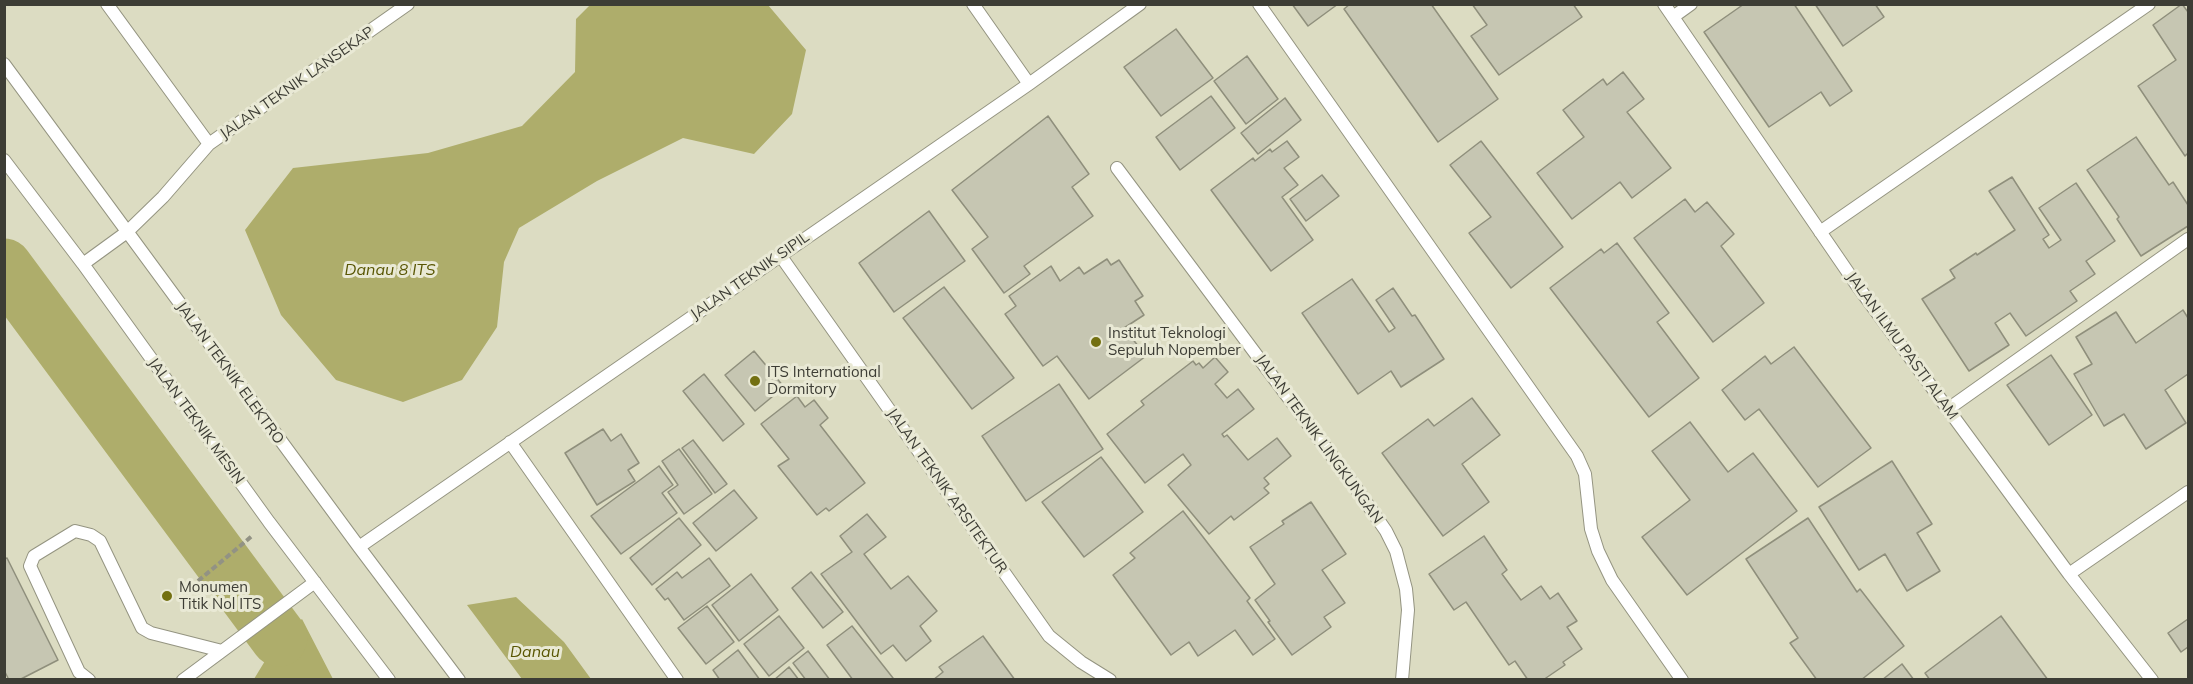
<!DOCTYPE html>
<html>
<head>
<meta charset="utf-8">
<style>
	body { margin:0 }
	#map { position:relative; width:2193px; height:684px; overflow:hidden; background:#e9e9d5; font-family:Mulish,sans-serif }
	canvas { display:block }
	.frame { position:absolute; inset:0; border:6px solid #3d3d35; pointer-events:none }
</style>
</head>
<body>
<div id="map">
<canvas width="2193" height="684"></canvas>
<div class="frame"></div>
</div>
<script>
const ctx = document.querySelector('canvas').getContext('2d');
ctx.lineJoin = 'round';
function paint(path, color) {
  ctx.fillStyle = color;
  ctx.fill(path, 'evenodd');
}
function shape(rows) {
  const path = new Path2D();
  for (const r of rows) {
    path.moveTo(r[0], r[1]);
    for (let i = 2; i < r.length; i += 2) path.lineTo(r[i], r[i + 1]);
  }
  return path;
}
function stroke(path, color, width, dash) {
  ctx.strokeStyle = color;
  ctx.lineWidth = width;
  ctx.lineCap = dash ? 'butt' : 'round';
  ctx.setLineDash(dash || []);
  ctx.stroke(path);
}
function label(font, color, halo, rows, align = 'center') {
  ctx.font = font + ' Mulish,sans-serif';
  ctx.lineWidth = 6;
  ctx.setLineDash([]);
  ctx.textBaseline = 'middle';
  ctx.strokeStyle = halo;
  ctx.fillStyle = color;
  for (const [text, x, y, turn = 0] of rows) {
    ctx.save();
    ctx.translate(x, y);
    ctx.rotate((+turn || 0) * Math.PI / 180);
    ctx.textAlign = isNaN(turn) ? turn : align;
    if (halo) ctx.strokeText(text, 0, 0);
    ctx.fillText(text, 0, 0);
    ctx.restore();
  }
}
const built = shape([
	[5,5,2188,5,2188,679,5,679]
]);
const water = shape([
	[590,5,768,5,806,50,792,114,754,154,683,138,597,181,519,228,504,262,497,327,462,380,403,402,336,380,281,315,245,230,293,168,428,153,522,126,575,72,576,19],
	[516,597,564,642,591,679,522,679,467,605],
	[302,619,333,679,254,679,279,638]
]);
const river = shape([
	[4,267,279,638]
]);
const building = shape([
	[1292,4,1338,4,1308,26,1292,4],
	[1350,4,1431,4,1498,99,1438,142,1344,9,1350,4],
	[1472,4,1573,4,1582,17,1499,75,1471,36,1487,25,1472,4],
	[1744,4,1794,4,1852,91,1830,106,1821,92,1769,127,1704,32,1744,4],
	[1815,4,1875,4,1884,17,1843,46,1815,4],
	[2182,4,2188,12,2188,153,2185,156,2138,86,2176,60,2153,25,2182,4],
	[1176,29,1213,78,1161,116,1124,67,1176,29],
	[1247,56,1278,99,1246,124,1214,81,1247,56],
	[1623,72,1644,99,1627,112,1671,168,1632,198,1620,182,1572,219,1537,173,1584,137,1563,110,1603,79,1607,85,1623,72],
	[1211,96,1235,128,1180,170,1156,137,1211,96],
	[1285,98,1301,120,1258,154,1241,133,1285,98],
	[1048,116,1089,174,1072,187,1093,216,1024,266,1030,274,1004,293,972,249,988,237,952,190,1048,116],
	[2136,137,2169,185,2173,182,2188,205,2188,226,2141,256,2117,219,2119,217,2087,170,2136,137],
	[1287,141,1299,157,1284,168,1298,185,1282,197,1313,240,1271,271,1211,190,1253,158,1255,161,1270,149,1272,152,1287,141],
	[1481,141,1563,247,1511,288,1469,233,1491,217,1450,165,1481,141],
	[1322,175,1339,196,1306,221,1290,199,1322,175],
	[2012,177,2049,235,2043,239,2049,248,2061,240,2039,208,2076,183,2115,241,2086,261,2095,274,2070,291,2077,301,2026,336,2010,313,1995,323,2009,345,1969,371,1922,299,1955,278,1950,270,1976,253,1977,255,2015,230,1989,191,2012,177],
	[1685,199,1695,212,1707,202,1734,234,1721,246,1764,303,1713,342,1634,238,1685,199],
	[929,211,965,261,894,312,859,263,929,211],
	[1617,243,1669,313,1657,322,1699,378,1649,417,1550,288,1601,249,1604,253,1617,243],
	[1107,259,1111,265,1119,260,1143,296,1135,301,1144,315,1124,328,1146,356,1089,399,1057,356,1043,366,1005,314,1016,306,1009,296,1051,266,1060,281,1079,267,1084,274,1107,259],
	[1352,279,1389,332,1395,328,1376,300,1393,288,1412,316,1415,315,1444,359,1401,387,1391,371,1358,394,1302,313,1352,279],
	[944,287,1014,378,972,409,903,318,944,287],
	[2183,310,2188,318,2188,374,2165,390,2186,423,2146,449,2124,414,2104,426,2074,374,2092,364,2076,337,2116,312,2136,343,2183,310],
	[1794,347,1871,448,1818,487,1759,409,1745,420,1722,390,1765,356,1771,364,1794,347],
	[754,351,784,387,755,411,725,375,754,351],
	[2051,355,2092,415,2049,445,2007,385,2051,355],
	[1215,357,1228,372,1215,384,1227,398,1238,389,1254,409,1222,434,1224,437,1227,435,1248,460,1277,438,1291,456,1264,478,1269,484,1264,488,1269,493,1234,520,1231,516,1209,534,1168,485,1191,465,1183,454,1145,483,1107,434,1144,405,1141,401,1193,361,1196,365,1199,363,1203,368,1215,357],
	[704,374,744,424,723,441,683,391,704,374],
	[1059,384,1103,449,1026,501,982,436,1059,384],
	[797,396,805,407,814,400,828,418,820,425,865,483,829,511,826,508,817,515,778,466,789,459,761,424,797,396],
	[1472,398,1500,435,1462,464,1489,502,1443,536,1382,453,1428,419,1434,426,1472,398],
	[1690,422,1728,472,1753,453,1797,511,1687,595,1642,537,1690,500,1652,451,1690,422],
	[603,429,611,441,621,434,639,463,628,470,635,481,597,505,565,453,603,429],
	[693,440,727,484,715,493,682,448,693,440],
	[679,449,712,494,684,514,668,492,678,485,662,461,679,449],
	[1101,457,1143,512,1084,557,1042,502,1101,457],
	[1892,461,1932,524,1917,533,1940,571,1907,591,1885,554,1859,570,1819,507,1892,461],
	[659,466,673,485,662,493,677,513,621,554,591,516,659,466],
	[734,490,757,518,716,551,693,523,734,490],
	[1311,502,1346,554,1322,570,1345,603,1324,617,1331,627,1292,655,1268,622,1270,621,1255,600,1275,584,1250,547,1284,524,1282,521,1311,502],
	[1183,511,1250,598,1247,601,1275,639,1253,655,1235,630,1198,656,1189,642,1171,655,1113,575,1135,558,1130,553,1183,511],
	[867,514,886,537,864,554,891,589,908,576,937,611,920,626,931,641,906,661,893,645,881,654,821,574,852,552,840,536,867,514],
	[679,518,701,545,652,585,630,558,679,518],
	[1808,518,1857,592,1860,589,1904,646,1861,680,1817,680,1790,643,1798,638,1746,559,1808,518],
	[1484,536,1507,570,1502,574,1521,600,1541,586,1550,599,1558,593,1577,621,1567,627,1582,649,1563,662,1565,665,1543,680,1528,680,1515,661,1509,665,1466,602,1454,610,1429,574,1484,536],
	[7,558,58,660,19,680,9,680,4,670,4,559,7,558],
	[709,558,730,586,684,620,668,598,665,600,656,589,677,572,682,578,709,558],
	[811,572,843,612,823,628,792,588,811,572],
	[751,574,778,610,739,641,712,605,751,574],
	[707,606,734,642,706,664,678,628,707,606],
	[779,616,804,648,769,676,744,644,779,616],
	[2001,616,2048,680,1930,680,1925,673,2001,616],
	[2188,619,2188,647,2181,652,2168,633,2188,619],
	[852,626,893,678,890,680,853,680,827,645,852,626],
	[983,636,1015,680,933,680,943,672,939,667,983,636],
	[738,650,760,680,720,680,713,670,738,650],
	[808,651,830,680,806,680,793,663,808,651],
	[1902,664,1914,680,1882,680,1902,664],
	[789,667,799,680,774,680,789,667]
]);
const path = shape([
	[198,581,252,536]
]);
const lane = shape([
	[107,4,209,144,408,4],
	[973,4,1029,84],
	[1259,4,1577,456,1585,474,1591,529,1598,551,1612,580,1682,680],
	[1664,4,1856,284,2069,574,2152,680],
	[1673,17,1691,4],
	[4,64,359,547,459,680],
	[4,160,83,264,269,522,389,680],
	[1117,168,1361,495,1386,531,1396,551,1406,589,1408,610,1402,680],
	[1820,232,2149,4],
	[780,255,1049,636,1081,662,1110,680],
	[83,264,127,232,163,197,209,144],
	[1948,409,2188,239],
	[510,442,677,680],
	[359,547,1029,84,1140,4],
	[2069,574,2188,492],
	[89,680,79,672,30,566,34,556,75,531,91,535,100,541,142,628,151,633,222,651],
	[183,680,315,582]
]);
const markers = [
	[1096,342,6,"#737011"],
	[755,381,6,"#737011"],
	[167,596,6,"#737011"]
];
const streetNames = [
	["JALAN TEKNIK LANSEKAP",297,83,-35],
	["JALAN TEKNIK SIPIL",750,276,-35],
	["JALAN ILMU PASTI ALAM",1902,346,54],
	["JALAN TEKNIK ELEKTRO",230,373,54],
	["JALAN TEKNIK MESIN",196,421,54],
	["JALAN TEKNIK LINGKUNGAN",1319,439,54],
	["JALAN TEKNIK ARSITEKTUR",947,491,55]
];
const poiNames = [
	["Institut Teknologi",1108,333],
	["Sepuluh Nopember",1108,350],
	["ITS International",767,372],
	["Dormitory",767,389],
	["Monumen",179,587],
	["Titik Nol ITS",179,604]
];
const waterNames = [
	["Danau 8 ITS",390,270],
	["Danau",535,652]
];
paint(built, '#dcdcc2');
paint(water, '#aead6b');
stroke(river, '#aead6b', 57);
paint(building, '#c6c6b2');
stroke(building, '#8f8f7c', 1.5);
stroke(lane, '#949481', 14);
stroke(path, '#929284', 4, [6, 3]);
stroke(lane, '#fff', 12);
for (const [x, y, r, color] of markers) {
  const dot = new Path2D();
  dot.arc(x, y, r, 0, 2 * Math.PI);
  ctx.fillStyle = color;
  ctx.fill(dot);
  stroke(dot, '#e9e9d5', 2);
}
label('15px', '#3d3d35', '#e9e9d5', streetNames);
label('15px', '#3d3d35', '#e9e9d5', poiNames, 'left');
label('italic 16px', '#595603', '#e9e9d5', waterNames);
</script>
</body>
</html>
